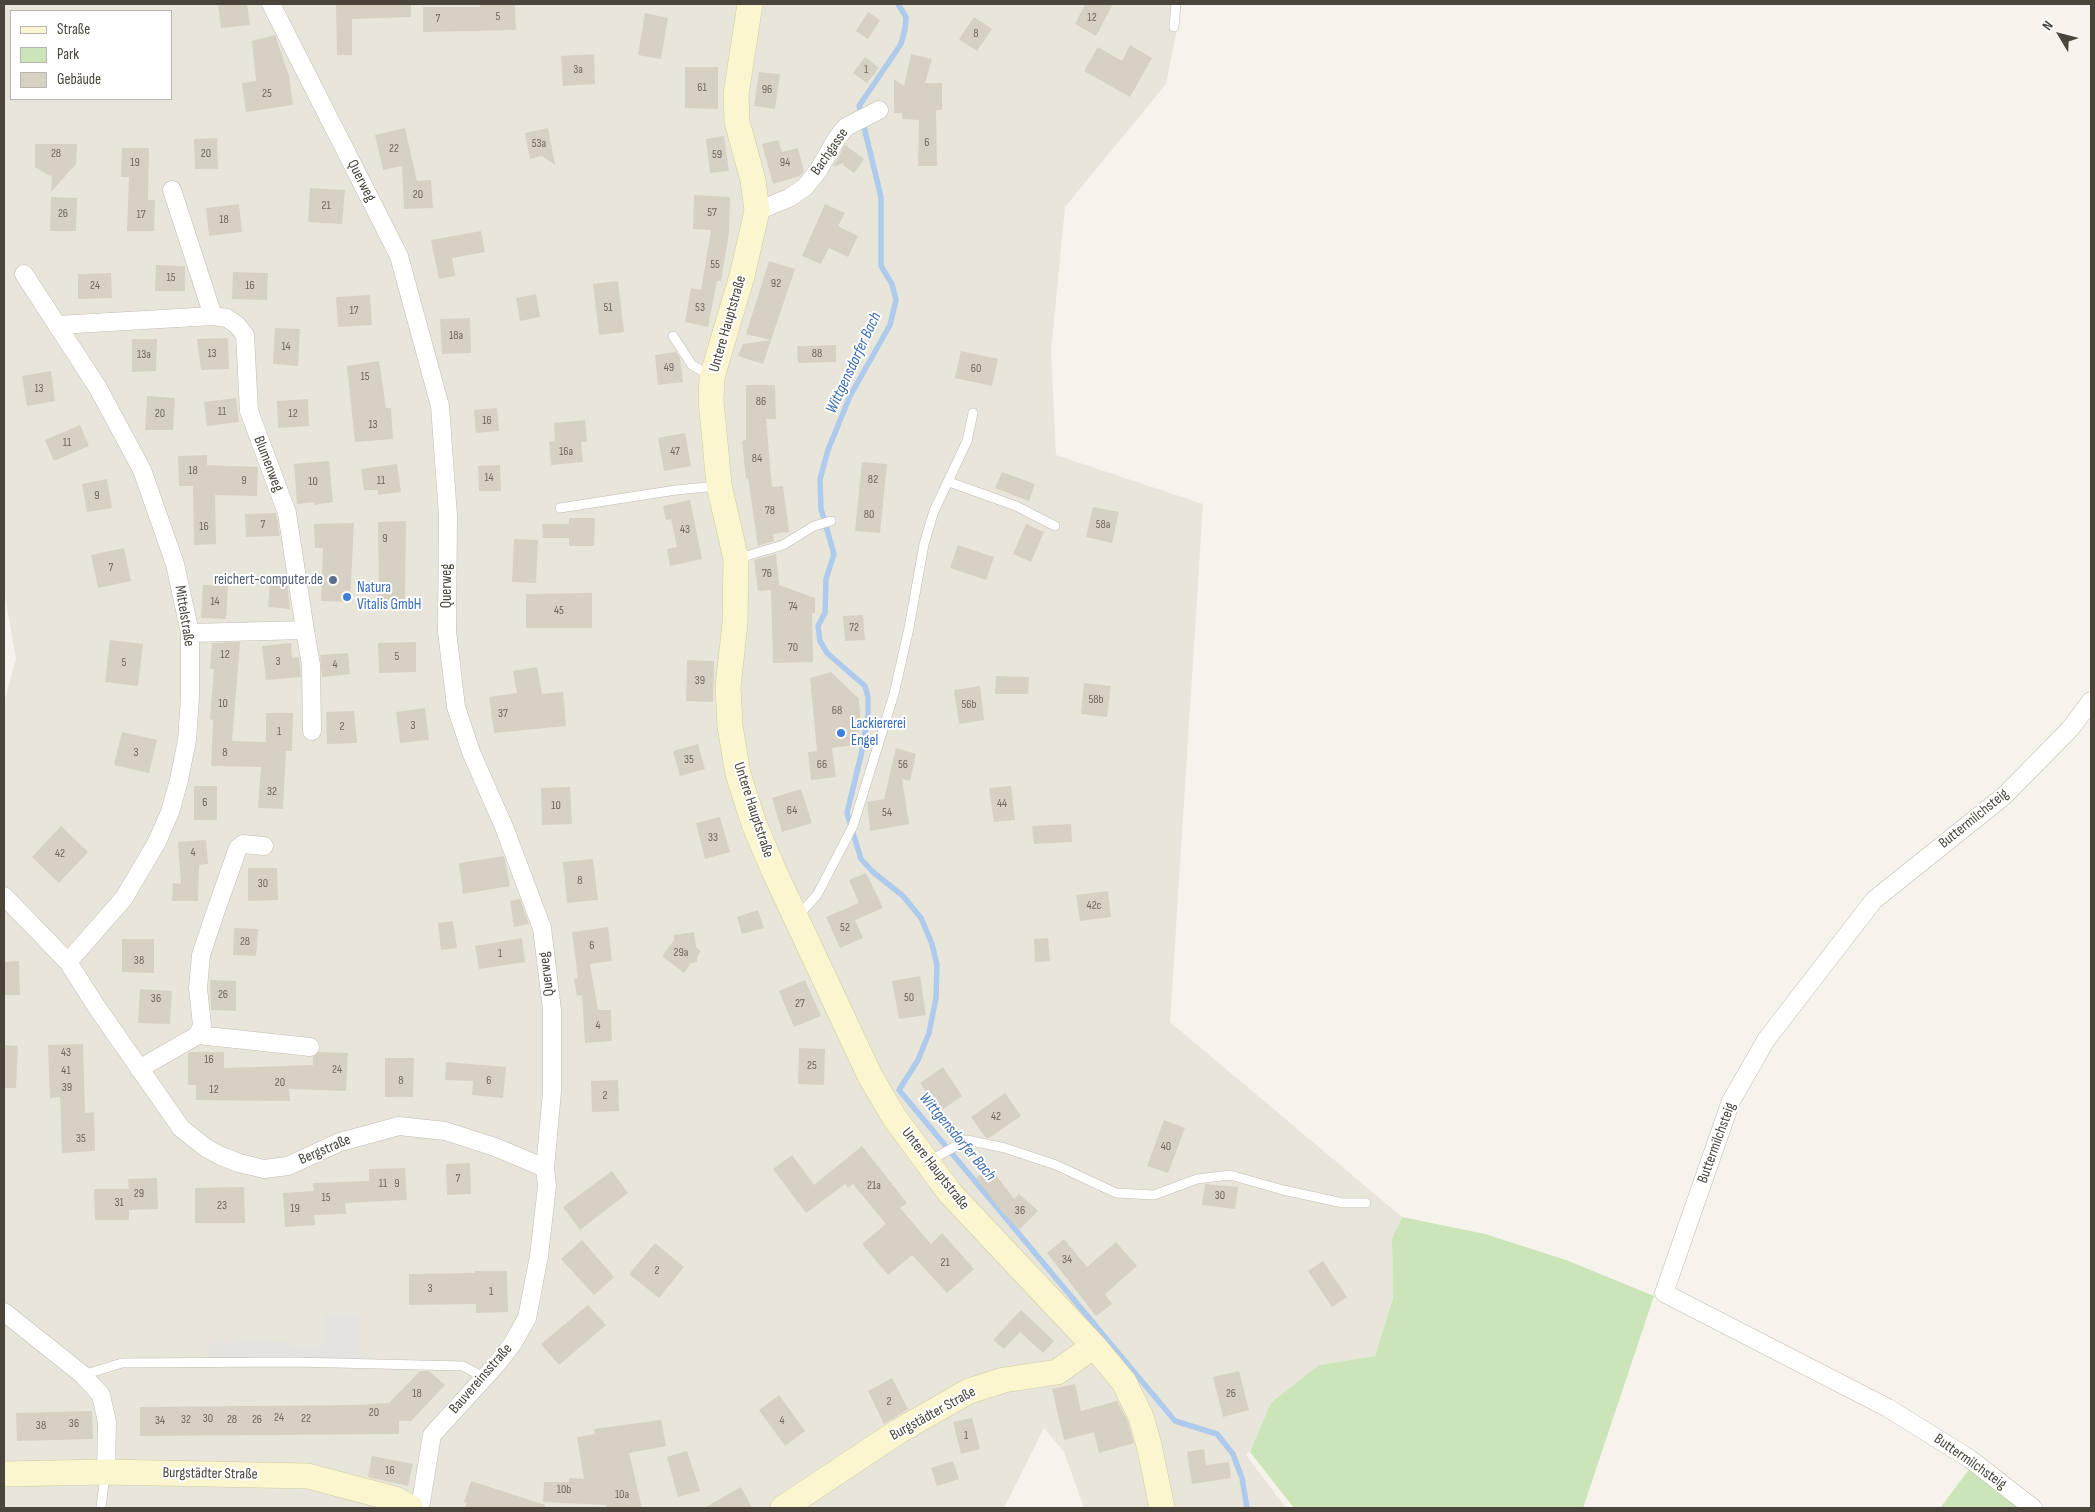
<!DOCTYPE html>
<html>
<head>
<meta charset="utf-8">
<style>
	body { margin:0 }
	#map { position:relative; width:2095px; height:1512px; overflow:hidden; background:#f5f3ec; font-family:"Sofia Sans Condensed",sans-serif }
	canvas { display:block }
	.frame { position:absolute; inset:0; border:5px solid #49453a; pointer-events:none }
	.legend { position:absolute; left:10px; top:10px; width:162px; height:90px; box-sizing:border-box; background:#fff; border:1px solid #b6b5b0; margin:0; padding:6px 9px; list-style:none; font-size:15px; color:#49453a }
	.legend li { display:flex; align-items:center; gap:10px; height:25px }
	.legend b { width:25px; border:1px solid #b6b5b0 }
	.north { position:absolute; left:2035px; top:10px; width:50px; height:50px; -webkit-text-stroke:4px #fff; paint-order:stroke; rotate:307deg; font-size:14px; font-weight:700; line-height:20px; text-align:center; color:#49453a }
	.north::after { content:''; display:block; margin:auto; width:18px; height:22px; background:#49453a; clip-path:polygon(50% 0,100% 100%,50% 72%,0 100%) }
</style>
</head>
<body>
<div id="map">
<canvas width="2095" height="1512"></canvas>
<div class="frame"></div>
<ul class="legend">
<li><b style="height:6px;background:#fbf6d0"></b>Straße</li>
<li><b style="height:14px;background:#cbe5b8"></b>Park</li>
<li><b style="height:14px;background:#d6d1c2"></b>Gebäude</li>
</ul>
<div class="north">N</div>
</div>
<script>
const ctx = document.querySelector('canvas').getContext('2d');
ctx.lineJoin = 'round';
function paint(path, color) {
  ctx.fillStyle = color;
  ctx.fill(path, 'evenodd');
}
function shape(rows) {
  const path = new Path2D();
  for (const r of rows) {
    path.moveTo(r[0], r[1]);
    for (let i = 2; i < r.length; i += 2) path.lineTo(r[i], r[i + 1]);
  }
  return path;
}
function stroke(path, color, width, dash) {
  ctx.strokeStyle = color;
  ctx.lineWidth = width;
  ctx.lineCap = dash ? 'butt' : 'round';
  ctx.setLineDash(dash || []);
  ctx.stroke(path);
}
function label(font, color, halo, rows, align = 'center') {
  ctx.font = font + ' "Sofia Sans Condensed",sans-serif';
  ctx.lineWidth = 4;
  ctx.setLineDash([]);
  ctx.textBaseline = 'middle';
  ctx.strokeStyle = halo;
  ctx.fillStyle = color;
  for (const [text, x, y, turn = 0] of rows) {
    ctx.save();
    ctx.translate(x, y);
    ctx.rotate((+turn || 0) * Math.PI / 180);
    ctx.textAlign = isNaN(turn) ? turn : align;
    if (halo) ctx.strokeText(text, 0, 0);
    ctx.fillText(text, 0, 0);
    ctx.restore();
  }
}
const residential = shape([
	[4,4,1182,4,1166,84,1065,207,1051,352,1056,455,1203,504,1170,1022,1402,1217,1392,1239,1393,1298,1375,1356,1319,1365,1246,1455,1286,1508,1084,1508,1064,1452,1044,1428,1004,1508,4,1508,4,702,16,659,4,591],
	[11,11,171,11,171,99,11,99]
]);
const green = shape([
	[1402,1217,1485,1234,1566,1260,1654,1296,1583,1508,1294,1508,1250,1452,1271,1403,1319,1365,1375,1356,1393,1298,1392,1239],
	[1971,1467,2023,1508,1940,1508]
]);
const parking = shape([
	[359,1314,359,1360,209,1357,209,1343,290,1342,290,1346,323,1347,324,1315]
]);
const stream = shape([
	[898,4,906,17,905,29,901,44,859,106,881,197,881,266,892,284,896,300,890,325,850,396,828,450,820,479,821,509,834,554,826,579,825,613,818,626,820,641,827,653,865,686,868,697,868,716,861,755,847,813,861,859,873,872,903,896,921,918,932,944,937,965,936,998,929,1033,918,1060,899,1090,1175,1421,1217,1434,1233,1454,1242,1478,1247,1508]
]);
const building = shape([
	[218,4,247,4,250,25,221,28],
	[336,4,411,4,411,17,352,19,352,55,337,55],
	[480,4,515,4,516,30,423,32,423,7,480,7],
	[1085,4,1113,4,1096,36,1075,24],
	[868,12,880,20,868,39,856,31],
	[645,13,668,18,661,59,638,55],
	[974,17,992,29,977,51,959,39],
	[275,35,289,76,293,105,246,112,242,83,256,81,252,41],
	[1130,45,1152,58,1130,97,1084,71,1098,47,1122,61],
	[594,54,595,84,563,86,561,56],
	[911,54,932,59,925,83,942,83,942,110,936,110,937,166,918,166,919,120,902,119,902,113,894,113,894,79,904,86],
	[865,57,879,68,867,83,853,73],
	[685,67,718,67,718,109,685,108],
	[759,72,780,74,775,109,754,106],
	[405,128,417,181,431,180,433,208,404,209,402,166,383,170,375,135],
	[548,128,555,165,542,156,530,159,525,133],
	[724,136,729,171,710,173,706,139],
	[217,138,218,169,195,169,194,139],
	[778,140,782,152,798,148,804,171,800,176,773,184,762,144],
	[35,144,77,144,76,164,51,192,52,174,50,176,35,167],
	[845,145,864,159,854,173,843,165,844,163,833,167],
	[122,148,149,148,148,200,155,200,154,231,127,231,129,177,121,177],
	[310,188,345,190,342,224,308,222],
	[694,195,730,197,729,233,721,281,717,281,708,327,685,322,691,288,701,290,711,230,693,229],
	[51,197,77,198,76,231,50,231],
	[239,204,242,232,209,236,206,208],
	[825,204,845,213,838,226,858,236,848,257,829,248,821,264,802,256],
	[481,231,485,252,452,258,455,276,439,279,431,240],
	[769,261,795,269,771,340,746,334],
	[156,265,185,266,185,291,155,291],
	[233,272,268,273,267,300,232,299],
	[111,273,112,298,78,299,78,274],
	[618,281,624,332,599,335,593,284],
	[536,294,540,317,520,321,516,298],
	[370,295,372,325,338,327,336,297],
	[470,318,471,353,442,354,440,319],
	[275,328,300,329,298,366,273,364],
	[228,338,229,369,201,370,197,339],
	[132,339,157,339,156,371,132,372],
	[771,340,763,364,738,356,743,344],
	[836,345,836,362,798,363,797,346],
	[961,351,998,359,992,386,955,378],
	[676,352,680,358,683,382,658,385,655,355],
	[379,361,386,408,391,408,393,439,355,442,347,366],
	[51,371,55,401,27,406,22,376],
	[746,385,775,385,776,419,766,419,772,487,783,486,789,532,773,534,774,541,758,546,748,478,746,479,742,441,746,440],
	[147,396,175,398,173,430,145,430],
	[236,398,239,422,207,426,204,402],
	[308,399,309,426,278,428,277,401],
	[497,408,499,431,476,433,474,410],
	[585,420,587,442,581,442,583,462,551,465,549,442,555,441,554,423],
	[80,425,89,446,54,461,45,440],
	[685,433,691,466,664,471,658,438],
	[207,455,207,465,258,467,257,496,215,495,216,544,194,545,193,486,179,486,178,456],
	[329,461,333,502,314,505,314,502,297,504,294,464],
	[862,462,887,464,880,533,855,531],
	[397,464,401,492,378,495,378,490,364,490,361,469],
	[500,465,501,491,479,491,478,466],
	[1002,472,1035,484,1029,501,995,488],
	[107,479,112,508,87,512,82,484],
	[690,500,702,559,670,566,667,549,677,547,671,519,666,520,663,506],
	[1093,507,1119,512,1112,543,1086,537],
	[276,513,280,536,246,537,245,514],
	[569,518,595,518,594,546,569,546,569,538,543,538,542,524,569,524],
	[406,521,405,600,379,600,378,522],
	[354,523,350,602,321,601,323,548,315,548,314,524],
	[1026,524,1044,532,1031,562,1013,554],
	[514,539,538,540,536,583,512,582],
	[958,545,994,557,986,580,950,568],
	[124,548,131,581,98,588,91,555],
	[776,554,779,585,815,598,815,613,812,613,813,662,773,663,771,590,758,591,754,560],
	[270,581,287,582,290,609,268,607],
	[203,585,228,586,226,619,201,618],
	[592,593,592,628,526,628,526,594],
	[863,615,865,640,845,641,843,616],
	[110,640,143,644,138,686,105,682],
	[240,642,232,741,266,742,266,713,293,713,292,751,286,751,283,809,258,808,261,767,211,766,213,720,210,719,214,669,210,669,212,643],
	[416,642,416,672,379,673,378,643],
	[291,643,292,658,299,657,301,677,266,680,262,646],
	[348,653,350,674,322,677,320,655],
	[687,660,714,661,713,702,686,701],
	[537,667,542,694,563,692,566,726,494,733,489,697,517,693,513,671],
	[831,672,859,699,861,723,856,745,832,748,836,777,811,780,808,752,817,751,810,678],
	[996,676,1029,677,1028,694,995,694],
	[1084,683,1111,686,1107,717,1081,714],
	[980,686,984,720,959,724,954,690],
	[425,708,429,740,400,743,396,712],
	[354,711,357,743,327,744,326,712],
	[122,732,157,740,149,773,114,765],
	[698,744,705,769,680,776,673,751],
	[896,748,916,754,910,781,902,779,909,824,870,831,867,802,884,799],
	[194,786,217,786,217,820,194,820],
	[1011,786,1015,820,994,822,989,788],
	[570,787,572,824,542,825,541,788],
	[801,789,812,823,782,832,772,798],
	[720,817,730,852,705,859,696,823],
	[1071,824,1072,842,1034,844,1032,826],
	[61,826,88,852,59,883,32,857],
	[206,840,208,864,199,865,198,901,172,901,173,883,181,884,178,842],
	[504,856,510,886,463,894,459,863],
	[593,859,598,900,567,903,563,862],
	[248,868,277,868,278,900,248,901],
	[866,873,883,908,855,920,863,938,840,948,826,917,859,903,849,880],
	[1108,891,1111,917,1080,921,1076,895],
	[520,899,529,924,514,927,510,901],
	[758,910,764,928,742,934,737,917],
	[453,921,457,948,441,950,438,923],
	[608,927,612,961,590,964,598,1010,611,1010,612,1041,585,1043,582,995,577,996,574,979,578,978,572,932],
	[234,928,258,929,256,956,233,955],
	[694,932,696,947,701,951,697,957,697,962,691,963,684,973,662,956,674,940,674,935],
	[522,938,525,962,479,969,475,946],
	[1048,938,1050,961,1035,962,1034,939],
	[122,939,154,939,154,973,122,972],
	[19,961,20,995,4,995,4,962],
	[920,976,926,1015,899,1019,892,981],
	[210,980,236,981,236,1011,211,1010],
	[805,980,821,1016,794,1027,779,991],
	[140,989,172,991,170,1024,138,1023],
	[83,1044,85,1113,94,1112,95,1151,62,1153,60,1097,50,1098,48,1045],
	[4,1045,18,1046,16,1088,4,1088],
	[799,1048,825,1049,824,1085,798,1084],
	[190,1052,224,1052,224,1068,313,1065,313,1057,319,1052,348,1053,346,1091,289,1089,290,1101,196,1100,196,1085,188,1085,188,1053],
	[385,1058,414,1058,413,1097,385,1097],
	[446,1062,506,1067,503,1098,472,1095,473,1081,445,1080],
	[943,1067,962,1096,939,1112,920,1083],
	[618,1080,619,1111,592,1112,591,1081],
	[1005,1093,1021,1116,989,1138,985,1137,971,1117],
	[1164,1120,1185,1128,1168,1173,1147,1166],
	[862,1146,907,1203,900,1208,931,1244,942,1233,974,1269,947,1293,912,1255,888,1275,862,1244,886,1224,853,1184,848,1188,845,1184,806,1213,773,1169,792,1155,814,1185],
	[470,1163,471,1194,447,1195,446,1164],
	[990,1167,1014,1199,1019,1194,1038,1211,1020,1229,1004,1214,976,1178],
	[405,1168,407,1200,345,1203,346,1214,314,1215,315,1225,285,1227,283,1193,314,1191,313,1183,369,1181,369,1169],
	[612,1171,628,1193,580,1230,563,1207],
	[157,1178,158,1209,129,1210,129,1220,95,1220,94,1189,129,1189,128,1179],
	[1205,1184,1238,1187,1235,1209,1202,1205],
	[244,1187,245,1223,195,1223,195,1188],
	[1064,1239,1087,1267,1116,1242,1137,1266,1105,1294,1112,1304,1096,1316,1047,1253],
	[582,1240,614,1277,594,1295,561,1259],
	[655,1243,684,1267,659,1298,629,1274],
	[1323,1261,1347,1297,1332,1307,1308,1271],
	[475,1271,507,1271,508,1312,476,1313,476,1304,409,1305,409,1274,475,1273],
	[588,1305,606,1325,559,1365,541,1344],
	[1021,1310,1054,1341,1043,1353,1020,1332,1004,1349,993,1340],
	[420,1371,429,1371,445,1385,411,1421,399,1421,399,1434,140,1436,140,1407,355,1405,389,1403],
	[1239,1371,1249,1410,1223,1417,1213,1377],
	[892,1378,908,1409,884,1424,868,1391],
	[1075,1384,1081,1411,1117,1401,1128,1422,1134,1443,1099,1453,1094,1432,1064,1440,1052,1389],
	[779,1395,805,1431,785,1446,759,1410],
	[92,1411,93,1439,17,1441,16,1413],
	[972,1418,980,1449,961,1454,953,1422],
	[661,1420,666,1446,629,1453,642,1508,606,1508,606,1505,543,1502,544,1482,569,1482,569,1478,584,1479,577,1437,595,1434,594,1429],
	[1204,1449,1206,1465,1229,1462,1231,1478,1192,1484,1187,1452],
	[687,1451,700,1491,678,1497,667,1457],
	[372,1456,413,1464,408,1486,368,1477],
	[953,1461,959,1479,937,1486,931,1468],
	[471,1481,545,1505,545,1508,465,1508,467,1503,464,1502],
	[741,1487,752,1508,704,1508]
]);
const lane = shape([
	[1174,27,1176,4],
	[673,336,692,365,711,376],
	[949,482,1016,506,1055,526],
	[560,508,676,490,718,486],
	[736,559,783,545,814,526,831,521],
	[798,916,817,895,853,826,894,694,909,628,924,544,934,511,967,441,973,413],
	[929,1161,967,1140,1005,1148,1056,1165,1116,1193,1154,1195,1197,1179,1230,1175,1283,1190,1343,1203,1366,1203],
	[83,1375,122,1363,293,1362,463,1366,485,1378],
	[101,1508,105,1474]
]);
const street = shape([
	[271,4,399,256,440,406,448,516,447,631,456,707,471,752,504,827,542,928,552,1010,552,1092,545,1168,547,1186,539,1256,527,1318,513,1343,496,1365,432,1435,420,1508],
	[172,190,213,316],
	[757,211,789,198,805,187,818,171,837,138,846,127,879,110],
	[24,274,98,388,142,470,175,564,190,633,190,698,187,740,179,780,170,812,157,842,124,898,68,962],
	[58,325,213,316,227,318,237,325,245,335,249,411,287,513,305,630,190,633],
	[305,630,311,665,312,731],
	[4,896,68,962,96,1006,181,1128,206,1148,221,1156,239,1163,264,1169,288,1166,340,1142,399,1126,445,1131,495,1147,545,1168],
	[198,1035,310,1047],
	[139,1069,198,1035,202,1025,198,988,201,955,214,916,238,848,243,844,264,846],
	[4,1312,83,1375,101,1395,107,1422,106,1472],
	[2033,1508,1970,1459,1888,1408,1664,1293,1731,1101,1766,1040,1874,900,2004,796,2070,729,2091,701]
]);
const secondary = shape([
	[750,4,736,94,737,122,753,180,757,211,742,276,712,377,711,400,719,485,736,559,735,623,728,687,730,726,738,774,754,824,774,871,870,1076,894,1117,950,1193,1094,1346,1124,1382,1141,1417,1149,1445,1162,1508],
	[4,1474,106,1472,308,1476,395,1499,411,1508],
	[783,1508,899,1431,969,1391,1004,1380,1057,1372,1094,1346]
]);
const markers = [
	[333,580,5,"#5c6f8a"],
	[347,597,5,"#3f7fe0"],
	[841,733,5,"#3f7fe0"]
];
const numberNames = [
	["5",498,17],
	["12",1092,18],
	["7",438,19],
	["8",976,34],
	["3a",578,70],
	["1",866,70],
	["61",702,88],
	["96",767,90],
	["25",267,94],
	["6",927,143],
	["53a",539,144],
	["22",394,149],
	["28",56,154],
	["20",206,154],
	["59",717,155],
	["19",135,163],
	["94",785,163],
	["20",418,195],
	["21",326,206],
	["57",712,213],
	["26",63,214],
	["17",141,215],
	["18",224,220],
	["55",715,265],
	["15",171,278],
	["92",776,284],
	["24",95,286],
	["16",250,286],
	["51",608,308],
	["53",700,308],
	["17",354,311],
	["18a",456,336],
	["14",286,347],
	["13",212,354],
	["88",817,354],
	["13a",144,355],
	["49",669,368],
	["60",976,369],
	["15",365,377],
	["13",39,389],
	["86",761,402],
	["11",222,412],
	["20",160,414],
	["12",293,414],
	["16",487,421],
	["13",373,425],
	["11",67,443],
	["16a",566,452],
	["47",675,452],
	["84",757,459],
	["18",193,471],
	["14",489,478],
	["82",873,480],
	["9",244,481],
	["11",381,481],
	["10",313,482],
	["9",97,496],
	["78",770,511],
	["80",869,515],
	["7",263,525],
	["58a",1103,525],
	["16",204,527],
	["43",685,530],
	["9",385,539],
	["7",111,568],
	["76",767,574],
	["14",215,602],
	["74",793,607],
	["45",559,611],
	["72",854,628],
	["70",793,648],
	["12",225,655],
	["5",397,657],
	["3",278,662],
	["5",124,663],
	["4",335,665],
	["39",700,681],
	["58b",1096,700],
	["10",223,704],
	["56b",969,705],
	["68",837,711],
	["37",503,714],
	["3",413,726],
	["2",342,727],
	["1",279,732],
	["3",136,753],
	["8",225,753],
	["35",689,760],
	["66",822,765],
	["56",903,765],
	["32",272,792],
	["6",205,803],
	["44",1002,804],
	["10",556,806],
	["64",792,811],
	["54",887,813],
	["33",713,838],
	["4",193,853],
	["42",60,854],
	["8",580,881],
	["30",263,884],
	["42c",1094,906],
	["52",845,928],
	["28",245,942],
	["6",592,946],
	["29a",681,953],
	["1",500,954],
	["38",139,961],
	["26",223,995],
	["50",909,998],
	["36",156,999],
	["27",800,1004],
	["4",598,1026],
	["43",66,1053],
	["16",209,1060],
	["25",812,1066],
	["24",337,1070],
	["41",66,1071],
	["8",401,1081],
	["6",489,1081],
	["20",280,1083],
	["39",67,1088],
	["12",214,1090],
	["2",605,1096],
	["42",996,1117],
	["35",81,1139],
	["40",1166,1147],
	["7",458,1179],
	["11",383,1184],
	["9",397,1184],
	["21a",874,1186],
	["29",139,1194],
	["30",1220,1196],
	["15",326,1198],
	["31",119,1203],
	["23",222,1206],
	["19",295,1209],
	["36",1020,1211],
	["34",1067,1260],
	["21",945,1263],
	["2",657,1271],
	["3",430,1289],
	["1",491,1292],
	["18",417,1394],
	["26",1231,1394],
	["2",889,1402],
	["20",374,1413],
	["24",279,1418],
	["30",208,1419],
	["22",306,1419],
	["32",186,1420],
	["28",232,1420],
	["26",257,1420],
	["34",160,1421],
	["4",782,1421],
	["36",74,1424],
	["38",41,1426],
	["1",966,1436],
	["16",390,1471],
	["10b",564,1490],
	["10a",622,1495]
];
const streetNames = [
	["Bachgasse",830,152,-55],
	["Querweg",361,181,63],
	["Untere Hauptstraße",728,324,-74],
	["Blumenweg",268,464,69],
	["Querweg",447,586,-90],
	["Mittelstraße",184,616,81],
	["Untere Hauptstraße",753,810,72],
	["Buttermilchsteig",1974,819,-39],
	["Querweg",547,974,-97],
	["Buttermilchsteig",1717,1143,-70],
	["Bergstraße",325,1150,-23],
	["Untere Hauptstraße",935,1169,52],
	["Bauvereinsstraße",481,1379,-49],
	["Burgstädter Straße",933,1414,-29],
	["Buttermilchsteig",1970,1462,35],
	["Burgstädter Straße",210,1474,1]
];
const serviceNames = [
	["reichert-computer.de",323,580]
];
const shopNames = [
	["Natura",357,588],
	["Vitalis GmbH",357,605],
	["Lackiererei",851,724],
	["Engel",851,741]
];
const waterNames = [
	["Wittgensdorfer Bach",854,363,-65],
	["Wittgensdorfer Bach",957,1137,50]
];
paint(residential, '#e8e6db');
paint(green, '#cbe5b8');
paint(parking, '#e4e3e0');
stroke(stream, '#aecaec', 5.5);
paint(building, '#d6d1c2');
stroke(lane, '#c0bcaf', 10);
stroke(street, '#c0bcaf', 19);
stroke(secondary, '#d1ca9f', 26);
stroke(lane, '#fff', 9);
stroke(street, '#fff', 18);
stroke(secondary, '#fbf6d0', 25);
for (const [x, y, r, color] of markers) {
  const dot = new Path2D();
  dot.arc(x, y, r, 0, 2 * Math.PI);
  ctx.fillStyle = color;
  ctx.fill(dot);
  stroke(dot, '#fff', 2);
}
label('12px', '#6c685c', null, numberNames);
label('15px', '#49453a', '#fff', streetNames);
label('15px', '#4e5e75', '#fff', serviceNames, 'right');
label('15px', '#366cbe', '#fff', shopNames, 'left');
label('italic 16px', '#3a6dae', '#fff', waterNames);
</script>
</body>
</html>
